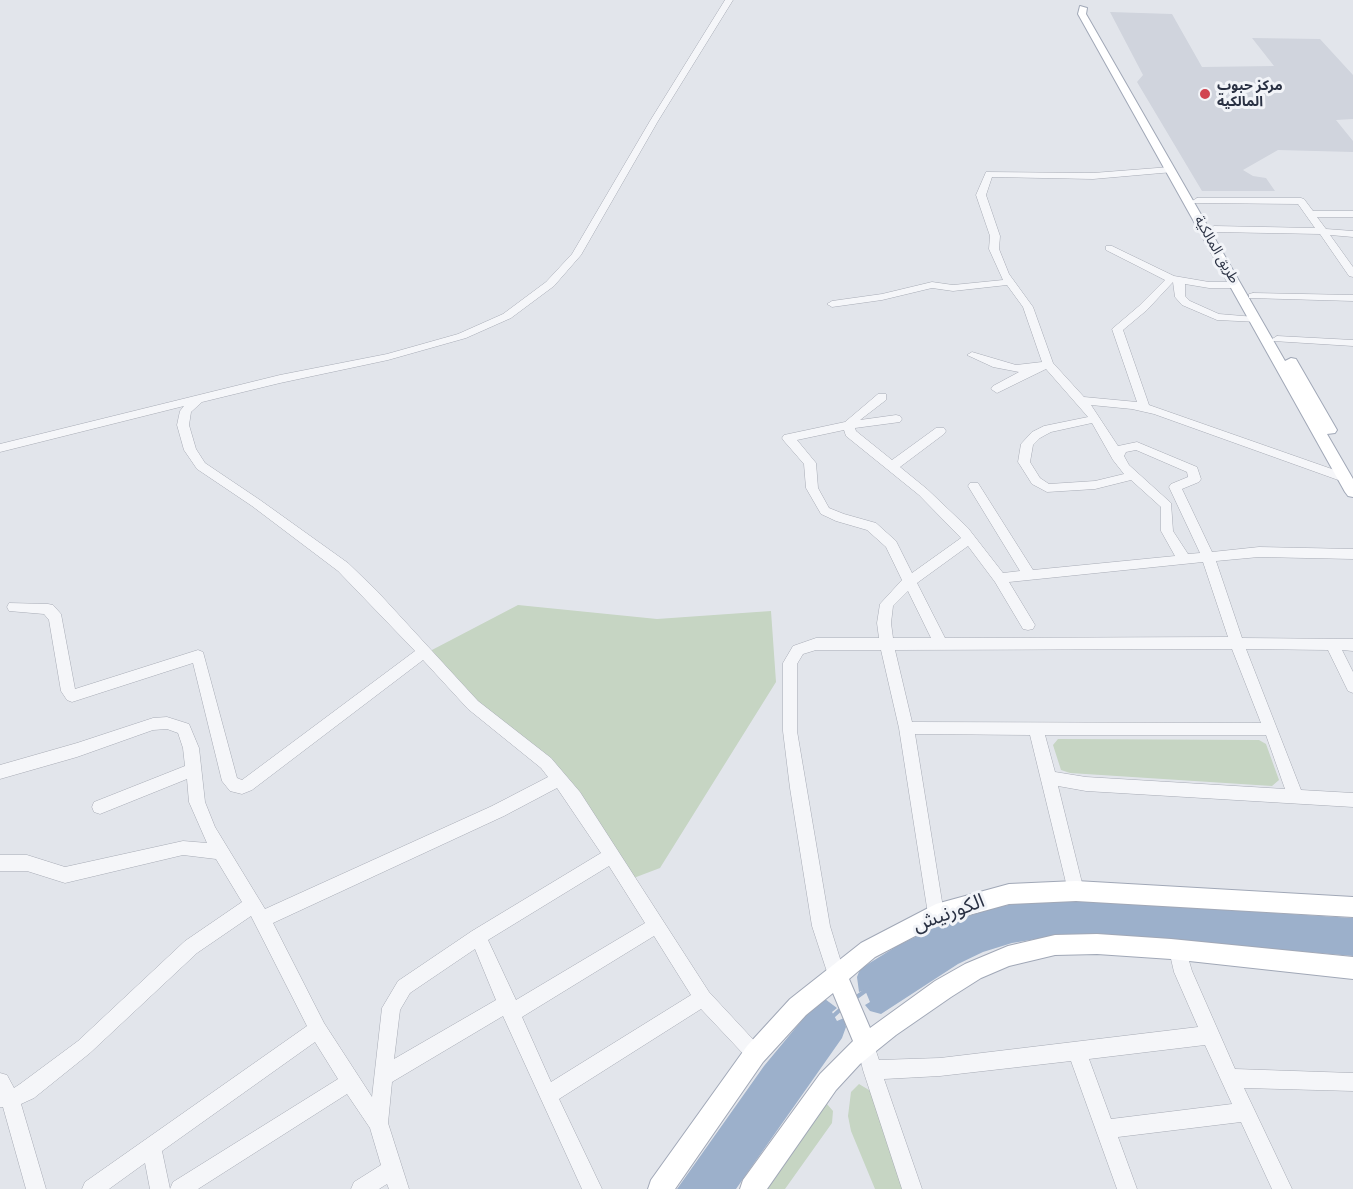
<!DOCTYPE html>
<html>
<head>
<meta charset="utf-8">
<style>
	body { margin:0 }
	canvas { display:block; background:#e2e5eb }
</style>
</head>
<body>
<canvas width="1353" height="1189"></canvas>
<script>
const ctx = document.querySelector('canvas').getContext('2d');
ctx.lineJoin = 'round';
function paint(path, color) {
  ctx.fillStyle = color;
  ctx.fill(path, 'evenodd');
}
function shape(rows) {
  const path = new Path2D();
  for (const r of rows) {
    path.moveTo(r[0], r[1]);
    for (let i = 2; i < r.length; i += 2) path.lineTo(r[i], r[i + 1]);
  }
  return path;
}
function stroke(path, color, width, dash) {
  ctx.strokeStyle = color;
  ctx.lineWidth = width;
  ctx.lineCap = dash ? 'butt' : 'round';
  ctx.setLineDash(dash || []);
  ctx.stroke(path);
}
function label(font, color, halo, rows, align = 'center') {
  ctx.font = font + ' "Roboto Condensed","Noto Sans Arabic",sans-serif';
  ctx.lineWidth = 6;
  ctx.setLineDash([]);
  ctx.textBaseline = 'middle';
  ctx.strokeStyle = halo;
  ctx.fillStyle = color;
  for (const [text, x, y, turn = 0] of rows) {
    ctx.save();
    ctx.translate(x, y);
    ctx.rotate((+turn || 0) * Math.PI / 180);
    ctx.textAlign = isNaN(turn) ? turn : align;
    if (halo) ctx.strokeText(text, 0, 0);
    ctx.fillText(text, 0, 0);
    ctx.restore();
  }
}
const built = shape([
	[1110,12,1172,14,1202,67,1274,66,1252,38,1320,39,1353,75,1353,119,1336,120,1353,141,1353,152,1278,150,1243,170,1253,176,1266,178,1275,191,1202,191,1137,82,1143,75]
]);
const green = shape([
	[518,605,657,619,771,611,776,682,660,868,631,879,552,759,476,705,430,651],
	[1058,739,1259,740,1266,744,1279,780,1272,786,1070,773,1061,770,1053,745],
	[859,1084,869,1090,877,1101,905,1189,875,1189,851,1131,848,1116,851,1092],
	[827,1104,833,1111,832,1123,785,1189,765,1189,821,1107]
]);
const water = shape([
	[1073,900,1353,918,1353,956,1178,941,1055,936,1012,943,983,952,958,964,881,1014,870,1011,865,1005,870,1002,865,990,859,992,857,977,860,969,897,946,931,929,992,908,1019,903],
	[825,999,837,1008,832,1012,837,1021,844,1018,846,1027,842,1038,736,1189,677,1189,764,1066,812,1008]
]);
const stream = shape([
	[854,999,868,989],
	[831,1018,842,1008]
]);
const minor = shape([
	[725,0,733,0,658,121,581,255,554,286,511,318,466,338,388,360,280,383,202,402,191,412,189,425,196,449,205,463,260,500,348,563,377,591,478,701,551,758,580,792,709,992,761,1048,764,1054,761,1060,755,1063,749,1060,701,1009,559,1099,602,1189,582,1189,503,1016,392,1082,388,1123,409,1189,389,1189,387,1184,379,1189,351,1189,354,1182,381,1165,370,1128,347,1094,198,1189,170,1189,173,1182,338,1079,315,1042,162,1151,170,1189,150,1189,145,1163,109,1189,82,1189,85,1182,307,1026,251,916,197,953,90,1053,34,1098,21,1104,46,1189,26,1189,3,1107,0,1107,0,1073,7,1075,14,1088,20,1084,78,1041,185,941,242,902,216,859,183,855,65,883,27,871,0,871,0,855,27,855,65,867,183,841,207,843,189,802,187,779,100,814,94,812,92,807,94,802,185,766,183,748,178,733,167,729,153,730,77,757,0,779,0,765,77,743,153,718,167,717,189,724,199,748,205,802,215,827,265,909,492,806,548,777,541,768,468,709,423,660,252,790,242,794,230,791,222,781,193,663,72,702,67,700,61,691,49,620,44,614,9,611,7,607,9,603,48,604,53,605,61,614,75,689,198,650,203,652,237,778,242,780,415,651,338,571,252,506,197,469,184,450,177,425,180,411,184,406,0,452,0,444,280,375,387,354,458,334,503,314,546,282,572,254,650,121,725,0],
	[557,788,601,853,472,931,398,981,382,1008,372,1097,324,1023,273,923,504,816,557,788],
	[609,866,645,923,516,1000,488,940,609,866],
	[654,936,691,995,551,1082,522,1017,654,936],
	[475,949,496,1000,394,1059,400,1010,410,993,475,949],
	[1170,167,1175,170,1173,172,1093,179,992,177,986,195,1000,236,999,249,1009,274,1033,307,1053,363,1084,397,1137,402,1112,329,1139,306,1165,280,1106,250,1106,246,1112,246,1174,276,1209,282,1236,282,1241,285,1236,288,1209,288,1185,284,1185,296,1190,301,1219,314,1255,317,1260,320,1259,322,1217,320,1182,305,1175,297,1173,282,1147,310,1123,330,1149,405,1349,475,1351,478,1349,481,1341,481,1154,414,1132,409,1091,405,1118,446,1137,442,1197,467,1201,479,1199,482,1182,489,1212,552,1259,547,1353,549,1353,559,1259,557,1216,561,1242,638,1353,639,1353,651,1342,650,1353,672,1353,693,1348,691,1328,650,1246,649,1301,790,1353,793,1353,807,1086,791,1058,786,1084,891,1082,897,1076,899,1070,897,1068,891,1030,735,915,734,944,914,942,920,936,922,930,920,928,914,899,728,881,650,816,650,803,654,797,664,797,731,830,926,845,975,842,981,836,984,830,981,812,926,790,788,783,731,783,663,793,646,816,638,879,638,877,623,880,604,902,580,886,547,867,530,836,521,821,514,806,488,804,464,784,441,782,438,784,435,845,422,878,394,886,394,886,400,860,420,896,415,900,416,902,419,900,422,855,428,856,431,892,460,936,428,944,428,946,431,944,434,900,467,927,489,968,528,1003,573,1020,571,968,486,970,483,978,483,1033,570,1175,556,1161,531,1161,507,1131,480,1095,489,1047,492,1032,484,1020,465,1018,462,1021,444,1032,432,1044,426,1088,417,1046,369,997,393,991,389,993,386,1019,372,993,367,967,355,972,352,1016,365,1042,362,1023,307,1007,285,953,291,932,288,882,300,832,307,827,304,832,301,882,294,932,282,953,285,1003,280,989,249,990,236,976,195,986,172,1093,173,1170,167],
	[1092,423,1113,460,1124,474,1095,481,1049,484,1040,478,1030,462,1033,445,1040,438,1051,432,1092,423],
	[844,430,846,436,919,495,961,538,912,573,896,541,876,523,844,514,829,508,818,488,816,463,797,440,844,430],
	[1136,450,1187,472,1188,477,1171,484,1169,487,1200,553,1188,554,1173,531,1171,503,1129,465,1124,456,1126,452,1136,450],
	[968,546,995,582,1023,629,1028,630,1033,629,1035,625,1009,582,1203,562,1228,637,945,638,917,583,968,546],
	[908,591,931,638,893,638,891,623,893,606,908,591],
	[1232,649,1261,723,912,722,895,650,1232,649],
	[1045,735,1266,735,1285,789,1086,777,1055,772,1045,735],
	[1197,198,1301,198,1304,199,1313,211,1353,211,1353,217,1317,217,1326,229,1353,231,1353,237,1330,235,1353,267,1353,277,1349,276,1320,234,1214,232,1209,229,1214,226,1315,228,1298,204,1194,203,1192,201,1197,198],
	[1253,293,1353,295,1353,301,1249,298,1249,294,1253,293],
	[1277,336,1353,340,1353,346,1273,341,1272,339,1277,336],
	[1178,942,1184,944,1192,971,1235,1069,1353,1073,1353,1091,1244,1088,1292,1189,1272,1189,1241,1122,1118,1137,1137,1189,1117,1189,1071,1061,940,1076,884,1079,922,1189,902,1189,863,1070,857,1045,860,1039,866,1036,872,1039,879,1060,940,1058,1198,1027,1174,972,1169,950,1172,944,1178,942],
	[1205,1045,1232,1104,1111,1119,1089,1059,1205,1045]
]);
const major = shape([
	[1080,6,1087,8,1086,14,1285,361,1291,358,1296,359,1337,430,1335,433,1327,434,1353,479,1353,497,1348,496,1345,492,1078,14,1080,6],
	[1076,881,1353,897,1353,917,1076,901,1009,904,940,923,875,957,849,979,870,1028,935,981,965,964,1008,946,1055,935,1097,934,1171,939,1353,957,1353,979,1171,959,1097,954,1055,955,1009,966,981,978,951,997,896,1035,860,1064,836,1090,767,1189,740,1189,743,1180,820,1074,853,1041,833,993,806,1015,763,1062,675,1189,648,1189,651,1180,747,1046,790,999,861,943,936,904,1009,884,1076,881]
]);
const markers = [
	[1205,94,6,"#d14551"]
];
const farPoinames = [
	["مركز حبوب",1217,86],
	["المالكية",1217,102]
];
const farStreetnames = [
	["طريق المالكية",1216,250,60]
];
const nearStreetnames = [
	["الكورنيش",949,914,-20]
];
paint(built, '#d0d4dd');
paint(green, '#c6d5c3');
paint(water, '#9cb0cb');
stroke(stream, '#9cb0cb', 4);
stroke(minor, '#a7abb5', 1);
stroke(major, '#a1a8b7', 2);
paint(minor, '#f5f6f9');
paint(major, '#fff');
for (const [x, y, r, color] of markers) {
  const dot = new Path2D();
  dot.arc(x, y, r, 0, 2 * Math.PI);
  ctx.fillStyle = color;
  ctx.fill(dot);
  stroke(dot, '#f2f4f8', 2);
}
label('bold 14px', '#2a3143', '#f2f4f8', farPoinames, 'left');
label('14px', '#2a3143', '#f2f4f8', farStreetnames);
label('20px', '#2a3143', '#f2f4f8', nearStreetnames);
</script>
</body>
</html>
